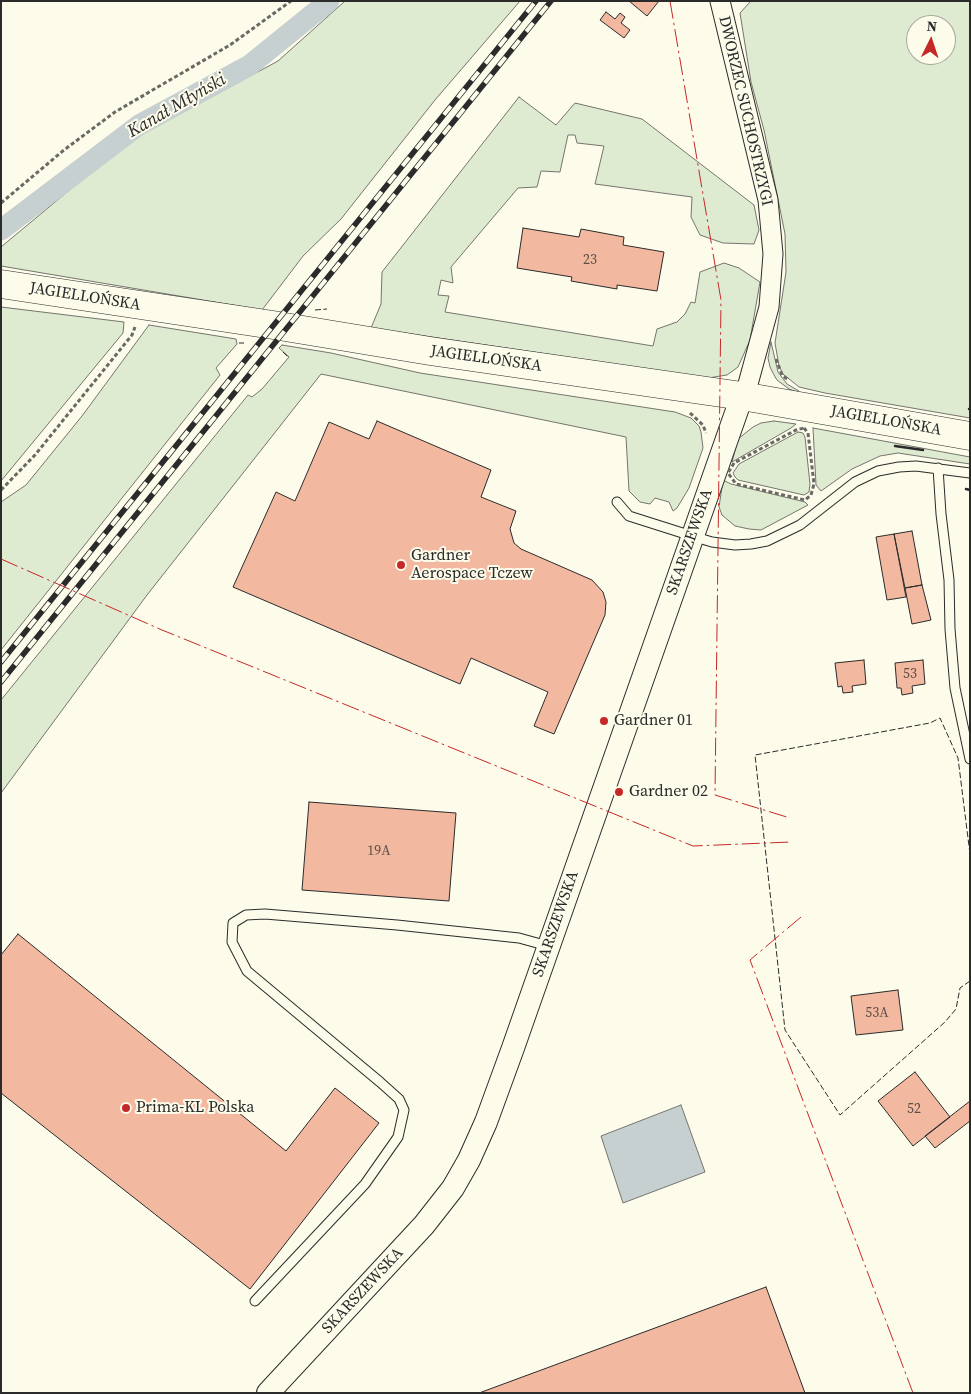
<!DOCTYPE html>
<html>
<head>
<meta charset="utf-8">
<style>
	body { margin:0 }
	#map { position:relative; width:971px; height:1394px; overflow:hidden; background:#fdfbea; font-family:"Source Serif 4",serif }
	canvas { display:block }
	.frame { position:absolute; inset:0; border:2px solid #2b2b2b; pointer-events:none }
	.north { position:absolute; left:906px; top:15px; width:50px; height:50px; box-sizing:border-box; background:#fdfbea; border:1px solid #a9a89e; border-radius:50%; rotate:4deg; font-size:14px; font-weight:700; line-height:20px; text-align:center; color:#2b2b2b }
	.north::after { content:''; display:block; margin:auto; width:18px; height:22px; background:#c62828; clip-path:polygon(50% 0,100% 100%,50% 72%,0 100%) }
</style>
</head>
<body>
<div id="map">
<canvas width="971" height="1394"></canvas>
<div class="frame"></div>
<div class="north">N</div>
</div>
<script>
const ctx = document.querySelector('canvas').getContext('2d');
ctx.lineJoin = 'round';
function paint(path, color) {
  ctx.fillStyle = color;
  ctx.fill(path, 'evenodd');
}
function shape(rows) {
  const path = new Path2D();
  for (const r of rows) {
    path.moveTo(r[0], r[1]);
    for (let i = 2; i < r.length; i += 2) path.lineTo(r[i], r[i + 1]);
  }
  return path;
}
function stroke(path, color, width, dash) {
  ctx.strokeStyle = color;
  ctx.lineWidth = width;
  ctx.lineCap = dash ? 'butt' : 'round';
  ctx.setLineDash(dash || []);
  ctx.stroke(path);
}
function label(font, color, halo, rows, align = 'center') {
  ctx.font = font + ' "Source Serif 4",serif';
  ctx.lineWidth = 4;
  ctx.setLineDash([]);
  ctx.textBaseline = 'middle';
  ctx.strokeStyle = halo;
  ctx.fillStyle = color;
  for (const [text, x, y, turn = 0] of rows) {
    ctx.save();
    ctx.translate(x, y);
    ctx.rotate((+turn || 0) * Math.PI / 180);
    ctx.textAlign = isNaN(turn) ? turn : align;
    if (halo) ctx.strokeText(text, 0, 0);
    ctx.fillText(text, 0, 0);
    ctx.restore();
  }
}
const green = shape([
	[345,1,520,1,435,100,341,219,303,256,262,310,1,266,1,247,126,143,278,61,345,1],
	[751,1,970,1,970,418,825,393,799,387,783,374,779,366,775,343,786,272,785,234,764,130,751,82,740,13,751,1],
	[916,25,946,25,946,55,916,55,916,25],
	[519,97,556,125,575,103,642,119,754,205,759,230,754,244,723,243,700,235,691,217,692,197,595,184,604,146,577,143,575,135,568,135,560,172,541,171,537,187,518,188,451,267,453,283,441,280,438,295,449,296,445,312,653,346,657,329,677,322,685,314,691,302,695,303,700,272,724,263,739,268,760,282,750,340,738,367,727,375,708,378,371,328,381,304,382,272,519,97],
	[1,307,124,322,123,333,1,481,1,307],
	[149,325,236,339,237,344,216,368,220,375,1,650,1,502,26,485,82,416,149,325],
	[771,342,778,372,787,384,799,391,797,392,789,389,777,380,774,375,770,367,768,358,771,342],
	[282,345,331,353,420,373,675,412,691,418,699,426,701,432,703,448,689,488,677,508,673,511,669,502,655,498,650,504,640,502,629,491,626,437,321,374,147,595,1,793,1,700,248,395,252,397,262,389,289,357,279,348,282,345],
	[774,421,796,424,791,428,732,462,738,439,753,427,761,423,774,421],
	[813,428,970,457,970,464,898,453,880,456,852,469,821,491,816,485,813,428],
	[798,432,803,433,805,437,810,484,809,492,804,495,738,480,735,477,733,473,739,464,798,432],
	[723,480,731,484,805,502,808,505,761,530,749,529,735,526,722,515,719,507,723,480]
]);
const water = shape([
	[681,1105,705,1172,623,1203,601,1136,681,1105]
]);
const canal = shape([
	[1,230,139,125,250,65,329,1]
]);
const building = shape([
	[629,1,659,1,647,16,629,1],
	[606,12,615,19,620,13,625,17,621,23,630,30,624,38,600,20,606,12],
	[523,228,579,237,581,229,624,237,623,245,664,252,657,291,617,285,617,289,571,281,572,277,517,268,523,228],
	[377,421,491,470,481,497,516,511,510,529,514,543,521,549,592,580,603,592,606,602,605,615,554,734,534,726,548,692,471,658,460,684,233,587,276,492,295,501,329,422,369,439,377,421],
	[912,531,922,585,905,588,894,534,912,531],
	[894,534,906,597,887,600,876,537,894,534],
	[922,585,931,620,912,624,905,588,922,585],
	[864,660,866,684,852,686,853,692,843,693,842,686,838,687,835,663,864,660],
	[923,660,925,684,912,686,913,693,902,695,901,688,897,688,895,663,923,660],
	[309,802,456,813,449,901,302,890,309,802],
	[18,934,286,1151,335,1088,379,1123,250,1289,1,1093,1,955,18,934],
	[898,990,903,1030,856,1035,851,996,898,990],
	[915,1072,950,1117,913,1146,878,1101,915,1072],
	[970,1101,970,1121,935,1148,925,1136,970,1101],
	[766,1287,805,1393,479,1393,766,1287]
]);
const path = shape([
	[1,203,64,150,115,112,230,45,291,1],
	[776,359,782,375,787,379],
	[690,413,703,425,706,433],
	[804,428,808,433,814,484,811,495,805,500,736,484,728,473,734,463,796,430,804,428],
	[1,490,35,455,132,335,135,327]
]);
const service = shape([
	[938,468,941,514,949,580,950,629,955,688,970,759],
	[617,502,629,516,692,536,712,542,735,545,751,544,767,541,800,525,855,482,878,471,899,467,916,466,970,473],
	[255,1301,365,1184,398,1137,404,1110,399,1099,380,1082,247,971,232,942,233,923,246,915,265,914,397,925,519,938,548,946]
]);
const minor = shape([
	[720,1,768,200,773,254,769,307,748,384,742,396]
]);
const tertiary = shape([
	[268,1393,424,1225,453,1188,469,1160,486,1122,513,1048,742,396]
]);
const primary = shape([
	[1,284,273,325,430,351,742,396,970,436]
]);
const rail = shape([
	[1,662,536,1],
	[1,682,551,1]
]);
const fence = shape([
	[315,310,327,309],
	[239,343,244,343],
	[283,352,288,357],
	[970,854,958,758,940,718,930,723,755,755,785,1030,840,1115,945,1022,956,1009,960,988,970,981]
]);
const wall = shape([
	[969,409,970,409],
	[895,446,923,450],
	[966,489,970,490]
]);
const power = shape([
	[670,1,721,300,715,795,790,818],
	[1,559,162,630,693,846,791,842],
	[801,917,750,960,913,1393]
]);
const markers = [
	[401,565,5,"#c62828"],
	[604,721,5,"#c62828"],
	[619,792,5,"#c62828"],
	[126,1108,5,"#c62828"]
];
const numberNames = [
	["23",590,260],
	["53",910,674],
	["19A",379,851],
	["53A",877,1013],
	["52",914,1109]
];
const streetNames = [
	["DWORZEC SUCHOSTRZYGI",745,111,77],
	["JAGIELLOŃSKA",85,297,9],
	["JAGIELLOŃSKA",486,359,8],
	["JAGIELLOŃSKA",886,421,10],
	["SKARSZEWSKA",690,542,-71],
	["SKARSZEWSKA",556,924,-71],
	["SKARSZEWSKA",363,1291,-47]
];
const poiNames = [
	["Gardner",411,556],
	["Aerospace Tczew",411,574],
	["Gardner 01",614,721],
	["Gardner 02",629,792],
	["Prima-KL Polska",136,1108]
];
const waterNames = [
	["Kanał Młyński",177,106,-30]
];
paint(green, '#deebd1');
stroke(green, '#74746e', 1);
paint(water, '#c7d0d0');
stroke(water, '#74746e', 1);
stroke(canal, '#c7d0d0', 21);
paint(building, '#f2b8a0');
stroke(building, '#2b2b2b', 1);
stroke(service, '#2b2b2b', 11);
stroke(minor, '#2b2b2b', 21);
stroke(tertiary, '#2b2b2b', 24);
stroke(primary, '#2b2b2b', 29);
stroke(path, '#6a6964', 3, [4, 2.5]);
stroke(service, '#fdfbea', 9);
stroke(minor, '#fdfbea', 19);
stroke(tertiary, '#fdfbea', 22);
stroke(primary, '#fdfbea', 28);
stroke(rail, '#2b2b2b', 5.5);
stroke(rail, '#fdfbea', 4, [11]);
stroke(fence, '#2b2b2b', 1, [6, 2.5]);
stroke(wall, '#2b2b2b', 2.5);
stroke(power, '#c62828', 1, [18, 4, 2.5, 4]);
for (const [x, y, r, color] of markers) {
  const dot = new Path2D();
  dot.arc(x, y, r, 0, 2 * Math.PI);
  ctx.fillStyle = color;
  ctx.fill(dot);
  stroke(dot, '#fdfbea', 2);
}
label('14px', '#5d4e48', null, numberNames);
label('16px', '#2b2b2b', '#fdfbea', streetNames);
label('16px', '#2b2b2b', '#fdfbea', poiNames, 'left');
label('italic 18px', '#2b2b2b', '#fdfbea', waterNames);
</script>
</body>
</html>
